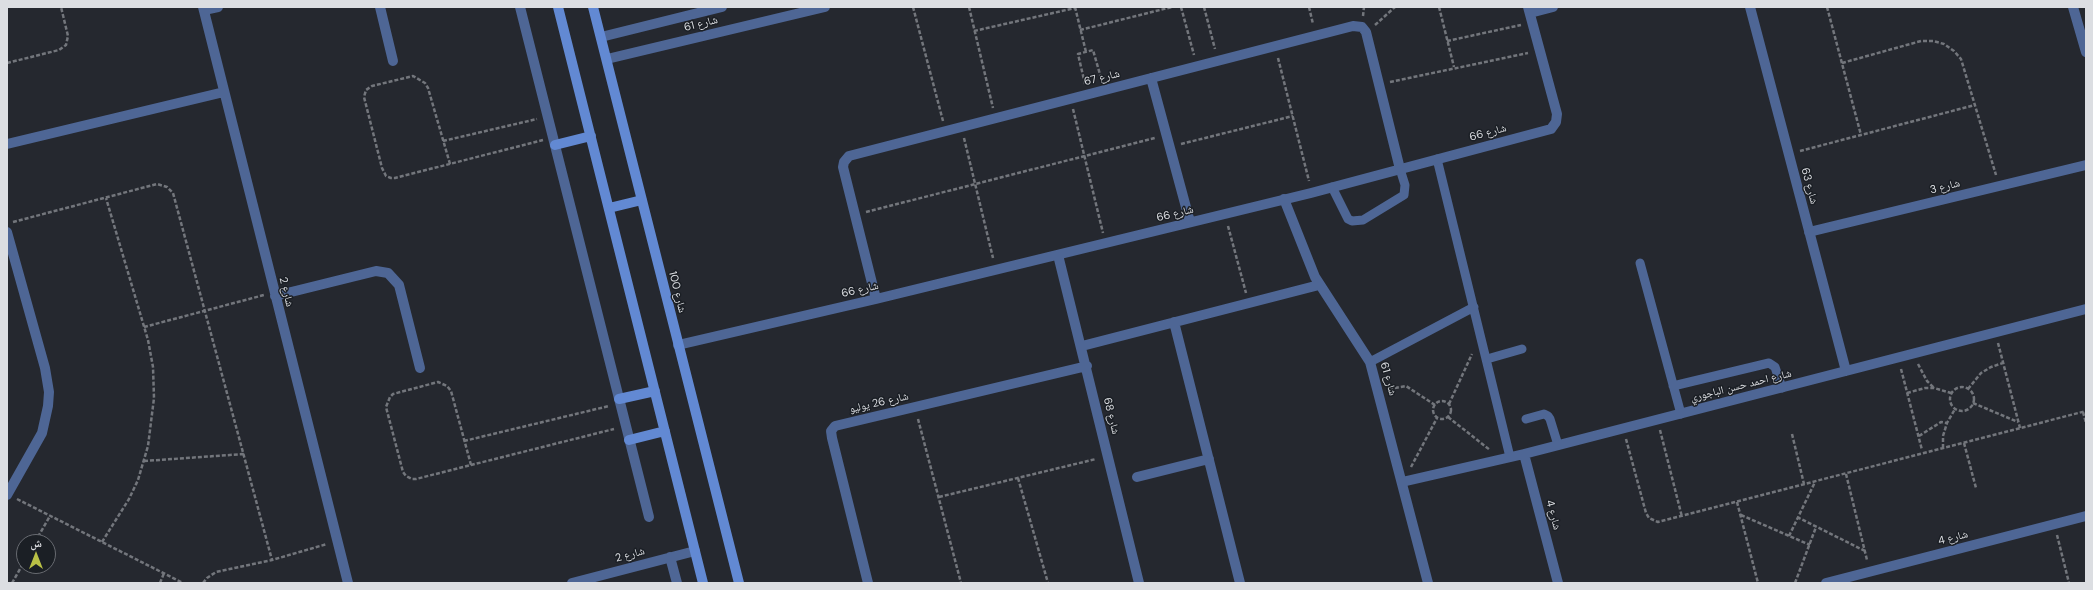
<!DOCTYPE html>
<html>
<head>
<meta charset="utf-8">
<style>
	body { margin:0 }
	#map { position:relative; width:2093px; height:590px; overflow:hidden; background:#25282f; font-family:"DM Sans","Noto Naskh Arabic",sans-serif }
	canvas { display:block }
	.frame { position:absolute; inset:0; border:8px solid #dcdee2; pointer-events:none }
	.north { position:absolute; left:16px; top:534px; width:40px; height:40px; box-sizing:border-box; background:#1b1f25; border:1px solid #686b71; border-radius:50%; rotate:0deg; font-size:11px; font-weight:700; line-height:16px; text-align:center; color:#dcdee2 }
	.north::after { content:''; display:block; margin:auto; width:14px; height:18px; background:#b9c046; clip-path:polygon(50% 0,100% 100%,50% 72%,0 100%) }
</style>
</head>
<body>
<div id="map">
<canvas width="2093" height="590"></canvas>
<div class="frame"></div>
<div class="north">ش</div>
</div>
<script>
const ctx = document.querySelector('canvas').getContext('2d');
ctx.lineJoin = 'round';
function shape(rows) {
  const path = new Path2D();
  for (const r of rows) {
    if (r.length === 3) {
      path.moveTo(r[0] + r[2], r[1]);
      path.arc(r[0], r[1], r[2], 0, 2 * Math.PI);
      continue;
    }
    path.moveTo(r[0], r[1]);
    for (let i = 2; i < r.length; i += 2) path.lineTo(r[i], r[i + 1]);
  }
  return path;
}
function stroke(path, color, width, dash) {
  ctx.strokeStyle = color;
  ctx.lineWidth = width;
  ctx.lineCap = dash ? 'butt' : 'round';
  ctx.setLineDash(dash || []);
  ctx.stroke(path);
}
function label(font, color, halo, rows, align = 'center') {
  ctx.font = font + ' "DM Sans","Noto Naskh Arabic",sans-serif';
  ctx.lineWidth = 3;
  ctx.setLineDash([]);
  ctx.textBaseline = 'middle';
  ctx.strokeStyle = halo;
  ctx.fillStyle = color;
  for (const [text, x, y, turn = 0] of rows) {
    ctx.save();
    ctx.translate(x, y);
    ctx.rotate((+turn || 0) * Math.PI / 180);
    ctx.textAlign = isNaN(turn) ? turn : align;
    if (halo) ctx.strokeText(text, 0, 0);
    ctx.fillText(text, 0, 0);
    ctx.restore();
  }
}
const path = shape([
	[913,7,943,121],
	[969,7,993,108],
	[1075,7,1086,52],
	[1181,7,1194,55],
	[1204,7,1215,49],
	[1309,7,1313,24],
	[1439,7,1454,67],
	[1827,7,1861,135],
	[1363,16,1364,7],
	[1375,25,1395,7],
	[1080,30,1172,7],
	[974,31,1075,8],
	[1447,41,1521,25],
	[1278,58,1309,181],
	[7,63,59,50,66,45,68,36,61,7],
	[1842,63,1921,41,1933,41,1944,44,1954,51,1961,59,1996,175],
	[1390,82,1528,53],
	[1085,84,1078,54,1093,50,1101,78],
	[1073,109,1103,233],
	[964,138,993,258],
	[443,141,537,119],
	[1181,144,1293,116],
	[1800,151,1975,105],
	[450,164,428,88,425,83,413,76,372,86,366,90,364,97,382,168,386,176,391,178,395,178,543,140],
	[866,212,1155,138],
	[13,222,157,184,167,187,173,193,272,560],
	[1228,226,1246,293],
	[144,327,264,295],
	[1998,343,2020,428],
	[1918,364,1927,381,1934,388],
	[1901,369,1922,450],
	[1962,399,12],
	[1389,389,1406,386,1435,405],
	[1968,389,1981,373,1991,367,2003,363],
	[1907,393,1925,388,1934,388,1951,393],
	[1442,410,9],
	[1973,403,2018,422],
	[1449,404,1472,354],
	[2083,412,2086,423],
	[1448,417,1490,450],
	[918,419,961,583],
	[1660,430,1682,517],
	[1792,434,1804,484],
	[1919,436,1941,422,1947,423],
	[1626,439,1646,513,1649,518,1658,522,2086,411],
	[464,441,609,406],
	[1964,443,1976,488],
	[1943,448,1943,436,1947,423,1955,409],
	[144,461,244,454],
	[471,465,451,391,447,386,438,382,393,394,390,397,386,407,403,472,406,476,412,479,416,479,471,465,614,429],
	[1411,467,1437,418],
	[1846,474,1867,560],
	[1018,478,1048,583],
	[939,497,1096,459],
	[17,499,183,583],
	[1737,502,1758,583],
	[1741,515,1810,545],
	[1797,517,1865,551],
	[2057,535,2069,583],
	[1789,536,1815,482],
	[35,542,50,516],
	[102,542,129,499,138,480,148,446,154,398,153,367,148,340,106,198],
	[12,583,24,562],
	[160,583,164,573],
	[203,583,207,578,216,572,272,560,327,544],
	[1795,583,1816,527]
]);
const service = shape([
	[1437,159,1510,457],
	[1332,187,1348,219,1352,221,1363,220,1404,195,1405,185,1400,169],
	[1640,263,1681,414],
	[1487,359,1522,349],
	[1370,362,1474,307],
	[1673,386,1769,363,1775,367,1782,388],
	[1526,419,1544,414,1548,416,1550,419,1558,445]
]);
const minor = shape([
	[203,7,348,583],
	[380,7,393,61],
	[520,7,649,517],
	[1750,7,1846,371],
	[2073,7,2086,52],
	[204,10,218,7],
	[1530,13,1553,7],
	[1151,78,1190,222],
	[7,144,224,92],
	[1284,199,1315,277,1370,362,1428,583],
	[7,232,45,368,49,392,48,406,42,433,7,495],
	[1809,232,2086,165],
	[1058,255,1139,583],
	[275,296,376,271,388,273,399,285,420,368],
	[876,299,843,167,844,162,849,156,1353,26,1362,27,1366,32,1400,169],
	[1174,322,1240,583],
	[678,345,876,299,1311,193,1551,129,1556,122,1557,114,1528,7],
	[1082,346,1319,285],
	[1524,454,1558,583],
	[1137,477,1209,459],
	[1402,482,1524,454,2086,309],
	[670,557,677,583],
	[572,583,695,551],
	[868,583,832,438,831,431,835,426,1087,366],
	[1826,583,2086,516]
]);
const tertiary = shape([
	[601,37,722,7],
	[607,59,825,7]
]);
const secondary = shape([
	[558,7,703,583],
	[593,7,739,583],
	[555,145,591,136],
	[609,208,642,200],
	[619,399,655,391],
	[629,440,665,431]
]);
const streetNames = [
	["شارع 61",701,24,-14],
	["شارع 67",1102,78,-14],
	["شارع 66",1488,133,-15],
	["شارع 63",1809,186,75],
	["شارع 3",1945,187,-14],
	["شارع 66",1175,214,-14],
	["شارع 66",860,290,-13],
	["شارع 2",286,292,76],
	["شارع 100",677,292,76],
	["شارع 61",1388,379,74],
	["شارع احمد حسن الباجوري",1741,386,-14],
	["شارع 26 يوليو",879,403,-13],
	["شارع 68",1111,416,76],
	["شارع 4",1553,515,75],
	["شارع 4",1953,538,-14],
	["شارع 2",630,555,-15]
];
stroke(path, '#73767c', 2.5, [4, 2]);
stroke(service, '#4e6695', 9);
stroke(minor, '#4e6695', 10);
stroke(tertiary, '#4e6695', 10);
stroke(secondary, '#6289d3', 10);
label('11px', '#dcdee2', '#1b1f25', streetNames);
</script>
</body>
</html>
